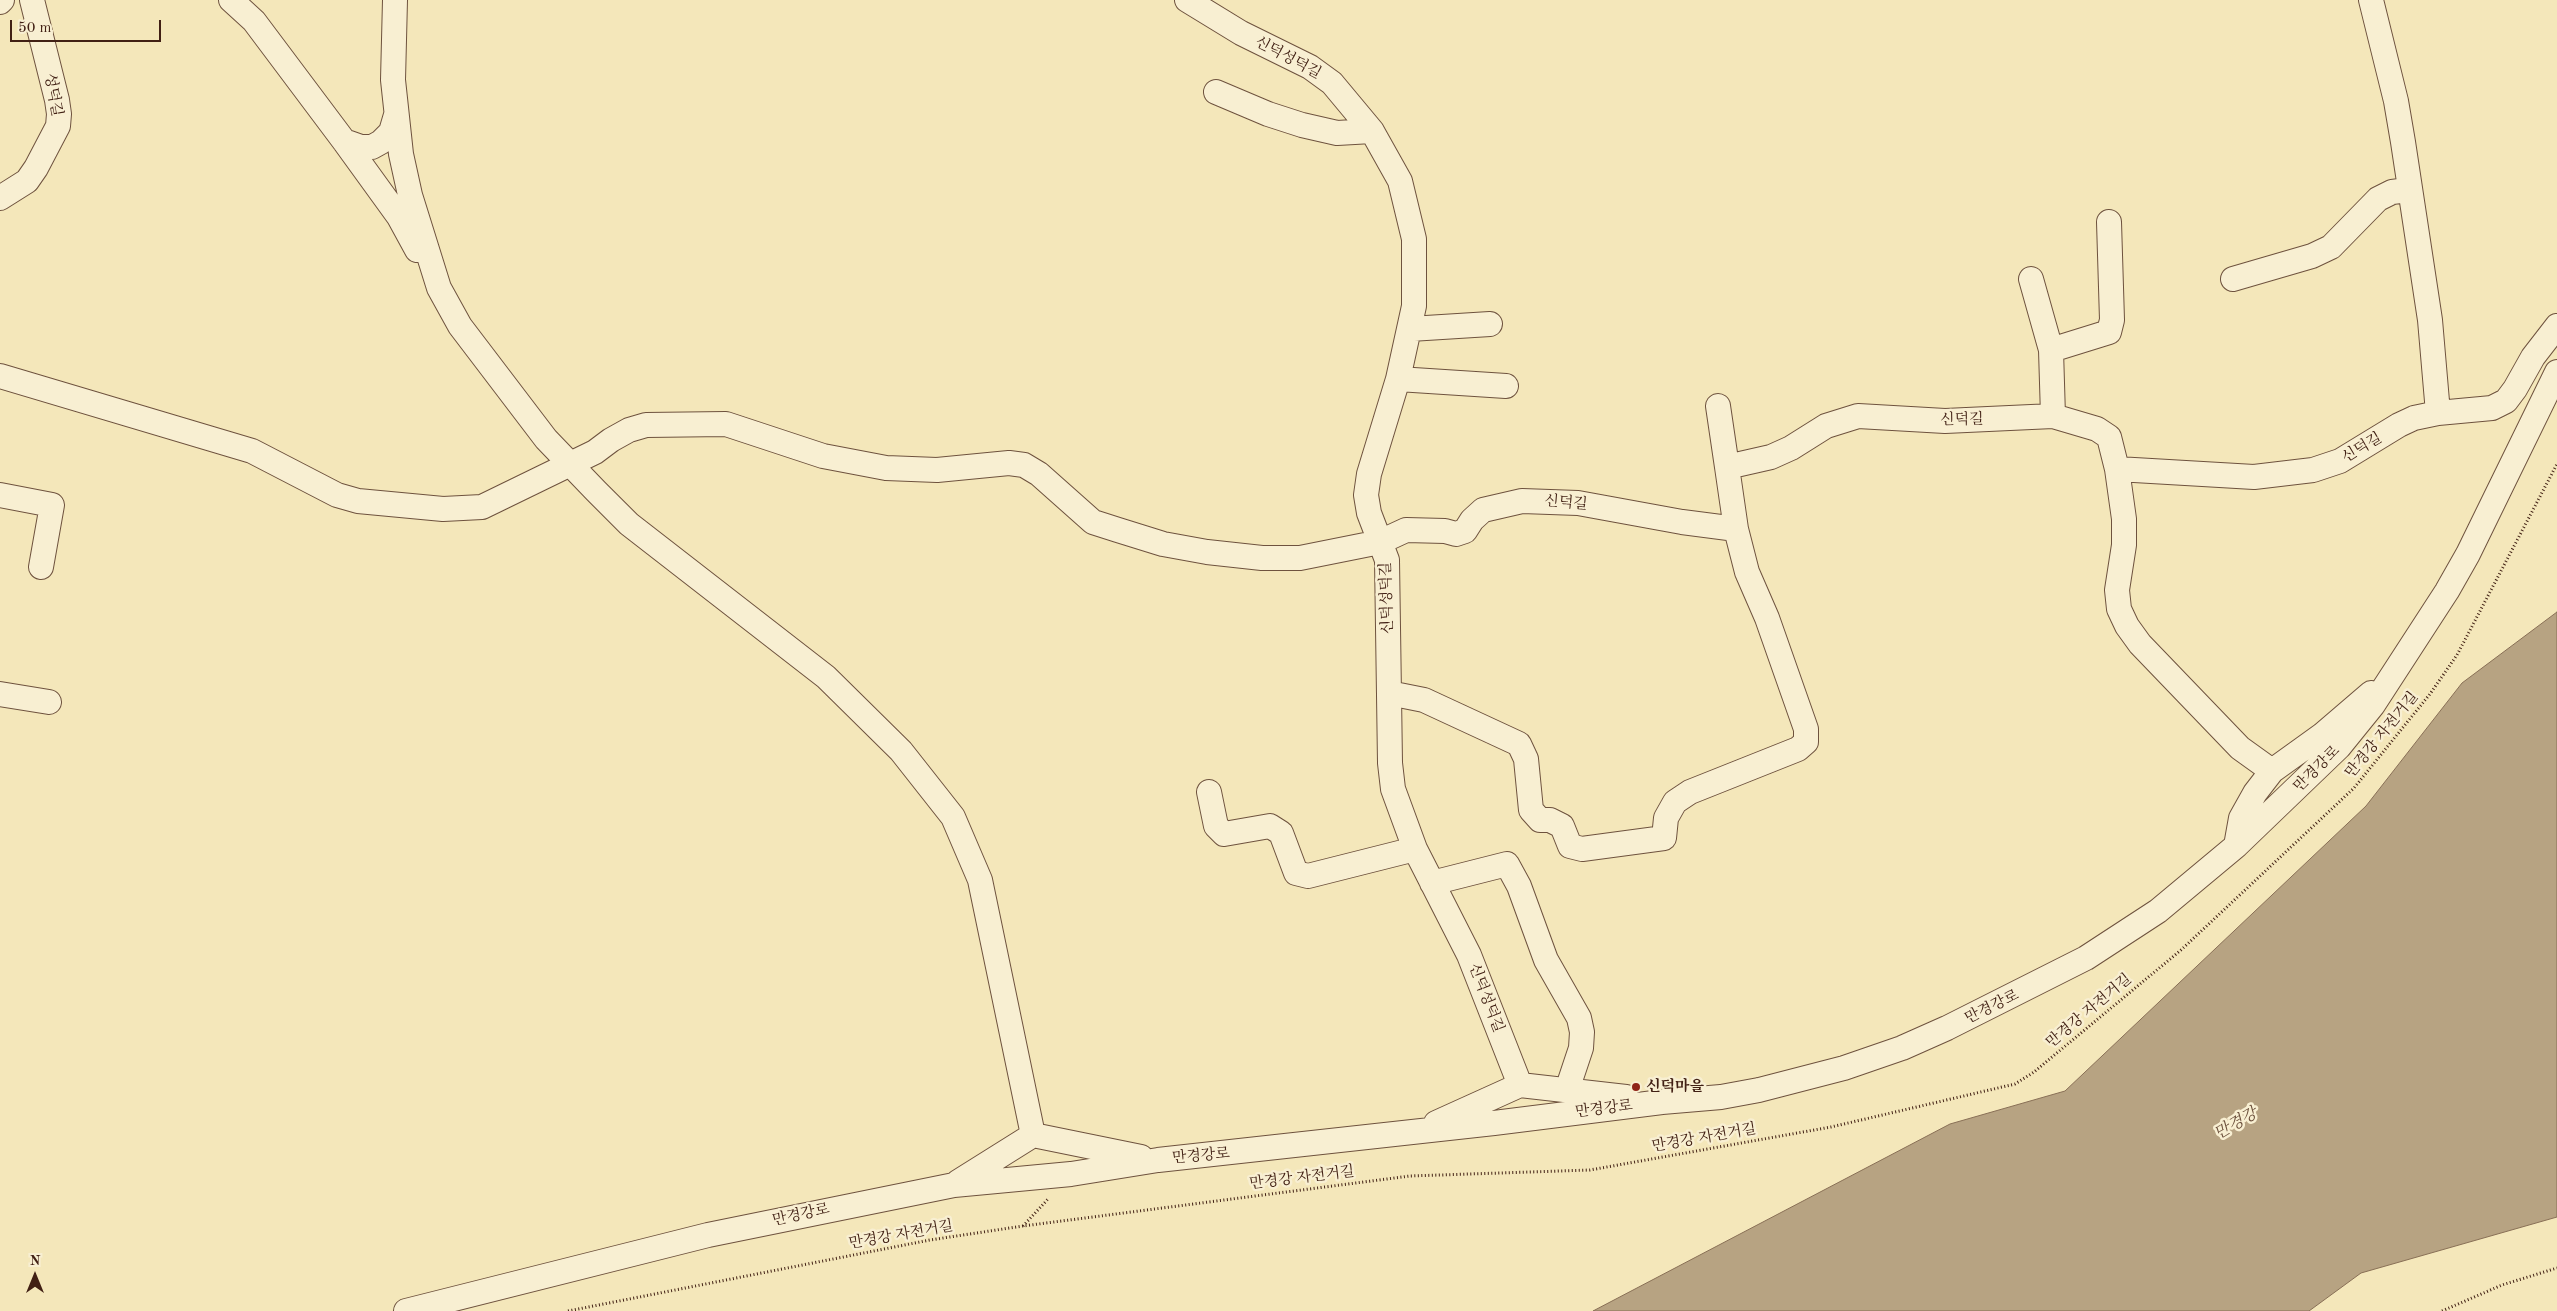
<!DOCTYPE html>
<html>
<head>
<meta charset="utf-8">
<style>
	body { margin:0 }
	#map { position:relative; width:2557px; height:1311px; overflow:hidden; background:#f4e7ba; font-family:"Old Standard TT",serif }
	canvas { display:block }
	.north { position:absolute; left:10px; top:1251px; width:50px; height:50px; -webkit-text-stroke:4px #f8efd2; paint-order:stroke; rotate:0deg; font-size:14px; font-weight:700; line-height:20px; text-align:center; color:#412014 }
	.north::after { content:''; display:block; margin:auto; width:18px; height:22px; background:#412014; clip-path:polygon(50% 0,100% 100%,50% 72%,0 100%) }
	.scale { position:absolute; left:10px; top:20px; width:151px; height:22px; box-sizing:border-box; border:2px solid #412014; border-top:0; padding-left:6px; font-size:15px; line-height:18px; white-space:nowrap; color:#412014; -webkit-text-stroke:4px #f8efd2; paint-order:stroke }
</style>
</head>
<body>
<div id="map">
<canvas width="2557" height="1311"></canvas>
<div class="north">N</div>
<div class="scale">50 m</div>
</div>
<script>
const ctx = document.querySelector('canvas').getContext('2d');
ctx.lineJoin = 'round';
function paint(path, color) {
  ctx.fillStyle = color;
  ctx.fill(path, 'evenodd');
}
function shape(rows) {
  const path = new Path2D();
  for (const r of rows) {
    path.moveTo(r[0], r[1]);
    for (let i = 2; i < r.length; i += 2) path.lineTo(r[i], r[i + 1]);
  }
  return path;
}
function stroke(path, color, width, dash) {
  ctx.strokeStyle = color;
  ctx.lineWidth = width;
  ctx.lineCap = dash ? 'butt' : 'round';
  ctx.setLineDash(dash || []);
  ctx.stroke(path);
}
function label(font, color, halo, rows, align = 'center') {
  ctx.font = font + ' "Old Standard TT","Noto Serif KR",serif';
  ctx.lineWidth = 5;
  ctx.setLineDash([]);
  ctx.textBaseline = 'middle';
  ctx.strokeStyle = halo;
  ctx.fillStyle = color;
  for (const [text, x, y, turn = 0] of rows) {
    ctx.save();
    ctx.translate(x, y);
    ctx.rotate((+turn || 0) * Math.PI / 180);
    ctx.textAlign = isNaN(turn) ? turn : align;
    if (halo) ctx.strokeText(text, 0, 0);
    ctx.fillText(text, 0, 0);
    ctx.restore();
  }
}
const water = shape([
	[2557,612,2557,1217,2361,1273,2309,1311,1593,1311,1950,1124,2065,1091,2366,806,2462,683,2557,612]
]);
const path = shape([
	[1023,1226,1049,1198],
	[568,1311,930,1240,1023,1226,1410,1176,1590,1170,1831,1127,2015,1084,2034,1072,2181,950,2354,788,2430,694,2457,655,2557,464],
	[2442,1311,2502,1285,2557,1268]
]);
const minor = shape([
	[231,0,254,21,344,141,399,217,417,250],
	[395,0,393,80,401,154,410,195,439,288,460,326,546,439,596,491,629,524,826,677,901,751,953,817,980,880,1033,1135],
	[1187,0,1241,33,1310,67,1332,83,1372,131,1400,181,1414,239,1414,306,1398,379,1369,474,1366,495,1369,513,1387,560,1390,763,1393,789,1415,849,1469,955,1520,1085,1626,1097],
	[2371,0,2396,101,2403,142,2430,320,2438,413],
	[0,2,2,0],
	[1216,92,1268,114,1302,125,1337,133,1372,131],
	[344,141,361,147,372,147,381,142,391,132,396,115],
	[0,198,27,181,36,168,58,126,59,114,57,100,32,0],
	[2031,279,2051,350,2053,416],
	[2233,279,2312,256,2331,247,2378,199,2392,192,2408,190],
	[1410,329,1490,324],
	[2051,350,2109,332,2112,320,2109,222],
	[0,376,252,451,337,495,358,501,443,509,482,507,595,452,611,440,629,430,646,425,726,424,823,456,886,468,937,470,1009,463,1024,465,1039,474,1093,522,1118,530,1163,544,1207,552,1262,558,1300,558,1380,542,1406,530,1445,531,1456,534,1465,531,1472,520,1483,510,1522,501,1578,503,1682,522,1736,529,1727,467,1771,457,1791,448,1826,426,1858,416,1945,421,2053,416,2097,429,2109,437,2117,469,2254,477,2313,470,2340,461,2399,425,2414,418,2438,413,2492,408,2506,401,2515,389,2533,357,2557,326],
	[1398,379,1506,386],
	[1718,406,1727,467],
	[2117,469,2124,519,2124,545,2117,590,2119,609,2127,626,2140,644,2240,748,2272,771],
	[0,495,52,505,41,567],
	[1389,693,1424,700,1519,744,1526,759,1531,810,1540,820,1550,820,1562,826,1570,846,1582,849,1664,838,1666,818,1675,802,1690,792,1798,749,1806,742,1806,729,1767,618,1747,572,1736,529],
	[0,694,49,702],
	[1209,792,1216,826,1224,834,1270,826,1281,833,1296,873,1308,876,1415,849],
	[2236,846,2241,818,2255,793,2272,771,2322,735,2371,693],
	[1432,883,1507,864,1519,886,1546,960,1579,1018,1582,1032,1581,1048,1567,1090],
	[1436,1123,1520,1085],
	[958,1182,1033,1135,1141,1157],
	[406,1311,708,1235,954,1185,1071,1174,1158,1160,1494,1123,1662,1102,1721,1097,1759,1090,1844,1068,1902,1048,1947,1028,2086,958,2158,911,2236,846,2339,747,2373,705,2447,591,2468,554,2557,372]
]);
const markers = [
	[1636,1087,5,"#8f2418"]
];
const streetNames = [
	["신덕성덕길",1288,58,28],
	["성덕길",53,95,80],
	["신덕길",1962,420,-1],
	["신덕길",2362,448,-31],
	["신덕길",1566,503,5],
	["신덕성덕길",1387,598,-92],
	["만경강 자전거길",2382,735,-51],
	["만경강로",2317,769,-45],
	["신덕성덕길",1486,998,69],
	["만경강로",1992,1007,-26],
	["만경강 자전거길",2089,1011,-40],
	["만경강로",1604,1109,-7],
	["만경강 자전거길",1704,1138,-10],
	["만경강로",1201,1156,-5],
	["만경강 자전거길",1302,1178,-7],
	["만경강로",801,1215,-12],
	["만경강 자전거길",901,1235,-10]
];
const poiNames = [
	["신덕마을",1646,1087]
];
const waterNames = [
	["만경강",2236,1124,-30]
];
paint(water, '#b7a382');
stroke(water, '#886f56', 1);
stroke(minor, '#6e523e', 26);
stroke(path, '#412014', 3, [1, 2.5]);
stroke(minor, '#f8efd2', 24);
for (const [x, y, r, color] of markers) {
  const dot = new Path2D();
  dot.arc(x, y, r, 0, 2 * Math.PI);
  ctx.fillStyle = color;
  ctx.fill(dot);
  stroke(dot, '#f8efd2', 2);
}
label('15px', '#412014', '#f8efd2', streetNames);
label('bold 15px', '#412014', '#f8efd2', poiNames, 'left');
label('italic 16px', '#6a4e3a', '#f8efd2', waterNames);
</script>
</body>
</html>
